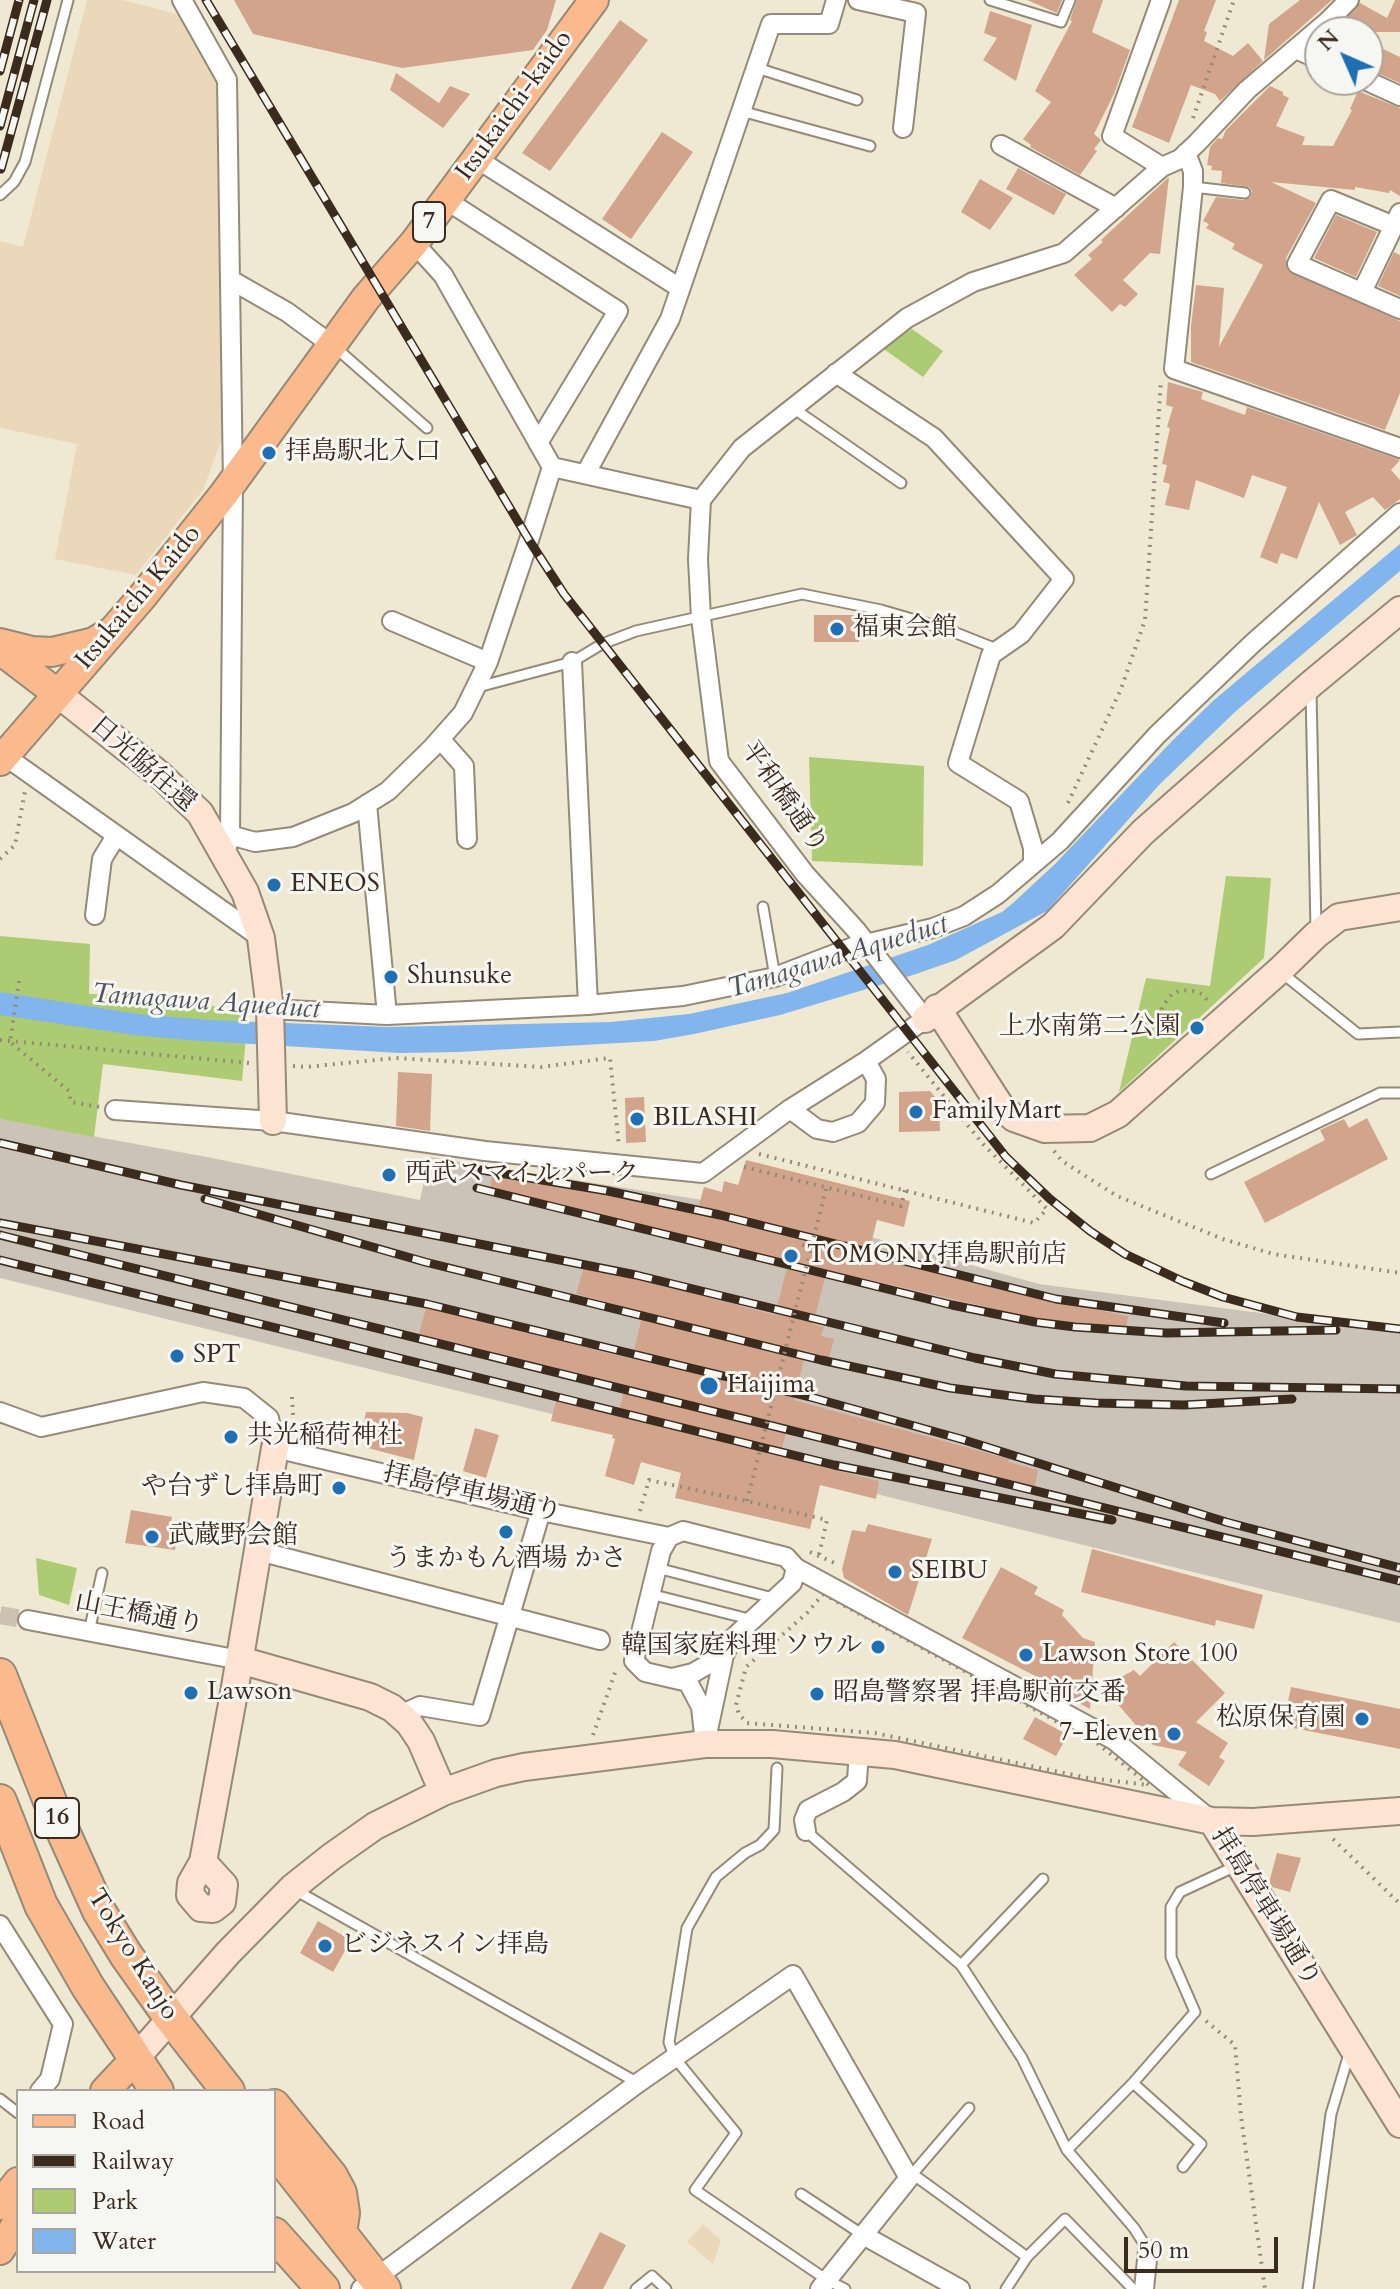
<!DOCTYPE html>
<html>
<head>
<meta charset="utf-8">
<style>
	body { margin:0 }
	#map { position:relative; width:1400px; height:2289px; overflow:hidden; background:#efe9d3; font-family:Cardo,serif }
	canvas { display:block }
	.legend { position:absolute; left:16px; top:2089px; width:260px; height:184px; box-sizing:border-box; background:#f6f6f2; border:2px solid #aba49d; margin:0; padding:10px 14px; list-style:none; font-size:24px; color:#3b2a1e }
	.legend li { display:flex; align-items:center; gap:16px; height:40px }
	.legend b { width:40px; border:2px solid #aba49d }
	.north { position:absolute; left:1304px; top:16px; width:80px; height:80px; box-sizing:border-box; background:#f6f6f2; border:2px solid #aba49d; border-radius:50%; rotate:315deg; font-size:22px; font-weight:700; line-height:32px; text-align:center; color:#3b2a1e }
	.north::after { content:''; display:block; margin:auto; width:28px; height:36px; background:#1f6fb2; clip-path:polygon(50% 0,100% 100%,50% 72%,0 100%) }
	.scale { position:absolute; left:1124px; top:2237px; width:154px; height:36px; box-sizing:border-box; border:4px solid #3b2a1e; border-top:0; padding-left:10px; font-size:24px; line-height:28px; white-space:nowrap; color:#3b2a1e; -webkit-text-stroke:6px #f6f6f2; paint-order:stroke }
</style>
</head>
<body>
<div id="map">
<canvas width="1400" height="2289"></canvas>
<ul class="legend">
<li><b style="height:10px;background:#fbba8d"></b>Road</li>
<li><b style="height:10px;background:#3b2a1e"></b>Railway</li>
<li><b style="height:22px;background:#accb73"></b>Park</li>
<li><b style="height:22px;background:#82b4ee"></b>Water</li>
</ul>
<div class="north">N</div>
<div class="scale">50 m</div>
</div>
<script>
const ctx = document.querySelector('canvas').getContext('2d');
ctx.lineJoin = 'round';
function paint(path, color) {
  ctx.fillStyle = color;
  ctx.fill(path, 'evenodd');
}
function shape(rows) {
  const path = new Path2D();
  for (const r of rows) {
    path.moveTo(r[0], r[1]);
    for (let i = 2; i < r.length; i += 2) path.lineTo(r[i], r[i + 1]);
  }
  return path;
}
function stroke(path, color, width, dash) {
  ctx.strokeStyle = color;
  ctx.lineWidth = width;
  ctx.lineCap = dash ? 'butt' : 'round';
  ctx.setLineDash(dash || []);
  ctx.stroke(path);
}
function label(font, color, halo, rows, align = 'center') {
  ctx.font = font + ' Cardo,"Noto Serif JP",serif';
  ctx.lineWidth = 6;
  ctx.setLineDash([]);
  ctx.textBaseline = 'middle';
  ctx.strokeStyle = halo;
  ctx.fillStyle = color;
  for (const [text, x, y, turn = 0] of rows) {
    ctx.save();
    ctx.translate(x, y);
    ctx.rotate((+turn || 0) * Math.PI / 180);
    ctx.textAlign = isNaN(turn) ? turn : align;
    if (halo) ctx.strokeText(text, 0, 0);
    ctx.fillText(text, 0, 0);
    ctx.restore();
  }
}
const built = shape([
	[87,0,123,0,188,17,220,74,222,439,203,490,136,575,55,559,77,444,0,428,0,241,23,247],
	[703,2224,721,2240,713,2264,687,2242]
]);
const industrial = shape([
	[0,1119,212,1158,420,1200,429,1157,785,1213,1039,1284,1367,1327,1400,1327,1400,1623,0,1278]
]);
const green = shape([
	[912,329,943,351,923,377,881,347],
	[809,757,924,766,923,866,812,861],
	[1226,876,1271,878,1264,958,1119,1092,1146,978,1210,986],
	[0,936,90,944,89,994,163,995,248,1014,242,1081,103,1064,94,1137,0,1119],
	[36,1558,77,1568,69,1605,39,1595]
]);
const water = shape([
	[1400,544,1400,571,1236,711,1159,785,1047,911,956,960,913,975,780,1015,694,1034,654,1041,458,1052,399,1053,187,1040,134,1035,0,1015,0,992,138,1014,208,1020,387,1027,611,1022,689,1014,787,993,928,945,1002,912,1013,903,1055,864,1174,739,1214,700]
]);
const building = shape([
	[234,0,556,0,547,30,533,50,402,68,253,34],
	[1027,0,1062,0,1057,13],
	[1077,0,1103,0,1092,32,1130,50,1114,94,1094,134,1101,140,1094,149,1097,151,1080,175,1030,147,1031,145,1023,139,1051,102,1035,91,1072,21,1070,20],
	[1179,0,1216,0,1204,31,1207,32,1204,41,1233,56,1248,43,1263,61,1220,101,1215,94,1191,85,1169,143,1132,127],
	[1300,0,1332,0,1264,60,1269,24],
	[1395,0,1400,0,1400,32,1334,32,1360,3,1387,18],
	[990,11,1032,25,1016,81,983,60,997,38,984,33],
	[620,20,648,40,550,171,522,153],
	[1368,42,1400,57,1400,83,1368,69],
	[396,73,439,103,450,86,470,94,443,128,390,90],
	[1270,86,1283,92,1283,95,1289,98,1276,126,1305,137,1302,145,1333,146,1352,110,1350,109,1358,91,1400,108,1400,196,1390,190,1389,193,1355,187,1355,190,1271,182,1316,203,1286,258,1288,271,1400,321,1400,393,1385,430,1191,362,1191,326,1196,285,1224,288,1219,347,1263,265,1232,249,1235,244,1206,228,1209,224,1203,221,1216,197,1244,200,1251,197,1252,191,1249,187,1221,183,1222,171,1211,170,1212,166,1207,165,1210,147,1218,138,1222,139,1226,130],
	[662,132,693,152,631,239,602,219],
	[1018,168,1066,194,1054,215,1006,189],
	[1169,177,1160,254,1150,253,1123,280,1138,294,1125,307,1120,304,1112,312,1074,275,1092,259,1088,255,1103,242,1101,240],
	[980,179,1013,198,990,230,961,212],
	[1336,215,1377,232,1356,277,1314,258],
	[1394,252,1400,255,1400,296,1378,286],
	[1168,382,1203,392,1201,399,1245,415,1247,407,1400,460,1391,470,1400,480,1400,499,1385,510,1373,497,1345,512,1357,535,1340,545,1319,502,1297,559,1281,553,1277,564,1260,557,1287,487,1252,475,1244,498,1196,480,1189,510,1165,505,1170,484,1163,482,1167,465,1162,464,1170,428,1167,427,1173,407,1166,405],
	[814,615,860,615,859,642,814,642],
	[398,1072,432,1074,430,1131,396,1126],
	[930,1091,939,1102,940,1131,899,1132,899,1092],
	[644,1097,646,1142,626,1143,625,1098],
	[1367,1118,1388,1159,1265,1223,1244,1182,1325,1140,1320,1130,1344,1119,1349,1128],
	[746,1160,910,1201,904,1227,877,1220,868,1256,1023,1295,1128,1316,1126,1328,1030,1317,827,1270,813,1324,824,1327,821,1336,834,1339,829,1358,806,1351,794,1400,1009,1459,1008,1462,1038,1470,1035,1486,788,1425,780,1456,879,1481,876,1499,820,1485,810,1529,675,1498,681,1473,641,1462,634,1485,605,1476,615,1439,612,1438,613,1435,551,1421,556,1401,618,1416,625,1385,419,1334,426,1308,632,1359,643,1312,576,1294,584,1267,639,1279,775,1315,788,1264,574,1207,490,1188,492,1176,619,1197,620,1194,697,1212,704,1187,722,1192,724,1181,738,1185],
	[366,1412,407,1413,423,1417,414,1460,364,1447,369,1433,362,1431],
	[475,1428,499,1435,486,1478,463,1471],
	[131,1510,172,1517,171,1521,175,1522,178,1532,175,1550,125,1543],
	[868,1524,932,1539,908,1615,844,1578,842,1569,852,1530,865,1532],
	[1092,1549,1263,1595,1254,1629,1216,1620,1215,1626,1081,1592],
	[1001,1567,1038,1587,1034,1594,1064,1610,1062,1615,1083,1638,1095,1642,1090,1709,1038,1681,1039,1678,962,1638],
	[1174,1642,1225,1693,1196,1722,1228,1743,1219,1757,1225,1761,1209,1786,1178,1765,1187,1752,1153,1745,1103,1687,1134,1670,1140,1676],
	[1291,1687,1400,1709,1400,1749,1283,1726],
	[1035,1717,1068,1735,1056,1756,1023,1739],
	[1277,1853,1301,1858,1290,1892,1272,1887,1269,1883],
	[318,1921,351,1940,333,1972,300,1953],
	[600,2232,626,2245,603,2289,571,2289]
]);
const streetTunnel = shape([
	[0,1615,28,1620]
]);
const path = shape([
	[1193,118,1234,0],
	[1068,803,1121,689,1145,620,1161,380],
	[0,859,15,845,25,791],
	[19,981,10,1042,69,1091,71,1102,100,1107],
	[1171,1038,1162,1028,1161,1018,1162,1007,1172,994,1182,990,1193,991,1202,994,1210,1003],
	[0,1040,249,1063],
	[293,1066,306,1067,396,1058,541,1067,610,1058,619,1147],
	[1054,1151,1062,1161,1117,1196,1223,1239,1273,1254,1400,1273],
	[759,1154,1034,1223,1047,1209,983,1144,908,1052],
	[744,1167,901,1206,905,1190],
	[802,1245,812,1247],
	[292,1397,294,1432],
	[761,1397,773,1399],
	[640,1511,649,1480,747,1501,827,1520,819,1555],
	[810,1552,837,1564],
	[823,1594,1098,1744,1149,1785,1088,1778,875,1733,747,1723,739,1714,736,1705,746,1667,807,1613,823,1594],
	[593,1735,616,1670],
	[1333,1839,1400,1904],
	[1206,2021,1235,2045,1241,2116,1265,2289]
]);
const lane = shape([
	[990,0,1061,22,1070,0],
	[757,68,857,100],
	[741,111,870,146],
	[1193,187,1245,193],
	[0,195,14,182,25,162,68,0],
	[336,348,427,428],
	[793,408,901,483],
	[478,687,572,662,602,644,636,631,802,594,881,610,946,629,999,650],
	[1311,691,1316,929],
	[763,907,775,977],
	[1282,973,1358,1034,1400,1032],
	[1211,1174,1380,1093,1400,1093],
	[657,1568,773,1598],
	[650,1594,753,1620],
	[89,1632,102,1573],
	[777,1768,774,1830,760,1845,745,1853,716,1877,687,1928,669,2042,674,2057,736,2133,695,2190,827,2280,845,2289],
	[806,1831,961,1965,1022,2058,1067,2150,1134,2228,1148,2250],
	[295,1890,638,2083],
	[961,1965,1043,1879],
	[1133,2083,1201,2144,1183,2167],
	[0,2099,18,2113],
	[1067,2150,1133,2083,1195,2012,1171,1957,1171,1907,1180,1892,1236,1866],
	[914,2175,1027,2257,1065,2219,1133,2289],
	[909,2178,969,2108],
	[801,2194,863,2235],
	[636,2289,652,2276,666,2289],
	[1006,2289,1027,2257],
	[1308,2289,1331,2114,1349,2054]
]);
const street = shape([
	[182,0,227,80,233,484,230,835,225,854],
	[858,0,916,13,903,128],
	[1161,0,1112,136,1162,167],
	[1296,49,1320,60],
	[1365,80,1400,96],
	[1001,145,1116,208],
	[1186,153,1193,171,1193,187,1174,369,1400,448],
	[477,159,680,288],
	[446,200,618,311,538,443],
	[1394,226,1331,200,1297,264,1400,309],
	[231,280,287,312,332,345],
	[1362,292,1400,213],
	[836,373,934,438,1064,579,1021,634,991,655,958,763,1019,801,1033,848,1033,864],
	[552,467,701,500],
	[586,473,670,319,771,24,829,24,836,0],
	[701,500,742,448,907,318,973,282,1064,253,1162,167,1180,159,1197,143,1247,90,1328,21,1349,0],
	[392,621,488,662],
	[572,662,588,1005],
	[440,739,464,766,467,839],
	[5,756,261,938],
	[367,804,387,1015],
	[230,835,255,842,293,837,353,813,388,791,432,748,463,713,488,662,529,540,552,467,443,275,414,243],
	[95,915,102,859,116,836],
	[270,1009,387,1015,588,1005,683,996,775,977,853,947,933,928,964,916,998,894,1060,841,1157,735,1253,643,1400,513],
	[790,1109,817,1129,833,1132,858,1123,875,1103,876,1079,866,1061],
	[115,1110,273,1121,485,1151,703,1173,790,1109,866,1061,925,1019,856,930,805,874,719,761,701,618,698,559,701,500],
	[0,1412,41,1427,203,1392,244,1398,269,1418,275,1448,541,1511,669,1537],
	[683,1531,786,1557,796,1568,792,1583,732,1639,724,1655,705,1744,701,1707,688,1682,645,1672,634,1661,661,1551,669,1537,683,1531],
	[259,1551,600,1640],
	[796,1568,1114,1740,1206,1816],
	[28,1620,240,1660],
	[672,1678,693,1673,724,1655],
	[400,1715,420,1706,480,1716,541,1511],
	[806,1831,804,1820,808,1810,843,1792,857,1781,859,1750],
	[0,1925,63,2024,50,2079,40,2091],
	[863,2235,960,2289],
	[361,2289,638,2083,793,1975,909,2178,820,2289],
	[1144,2289,1148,2250]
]);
const secondary = shape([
	[58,694,159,774,200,813,245,892,261,938,270,1009,273,1121],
	[937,1008,1001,1107,1014,1118,1045,1129,1090,1128,1118,1114,1280,970,1316,935,1339,917,1400,907],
	[925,1019,1053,926,1143,832,1311,684,1400,610],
	[240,1660,370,1697,392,1708,409,1723,421,1741,443,1792],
	[1212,1821,1400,2124],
	[203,1862,234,1693,275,1448],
	[203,1862,224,1885,222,1902,213,1909,201,1908,190,1895,191,1883,203,1862],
	[136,2058,228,1953,292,1888,331,1857,375,1826,443,1792,496,1773,524,1767,705,1744,772,1744,895,1755,1212,1821,1253,1822,1400,1811]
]);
const primary = shape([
	[0,643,32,651,52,652,94,642,107,634],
	[0,650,58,694],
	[0,761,142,597,224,494,366,298,414,243,594,0],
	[105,2091,136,2058],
	[0,2205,18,2182],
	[0,2250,18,2222]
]);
const highway = shape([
	[0,1675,53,1809,99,1911,126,1955,170,2017,228,2091],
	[0,1801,41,1905,88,1987,157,2091],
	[274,2106,331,2176,340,2193,343,2213,340,2233],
	[274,2149,384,2289],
	[274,2234,323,2289]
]);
const rail = shape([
	[206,0,529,540,564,594,1006,1157,1050,1199,1090,1231,1125,1254,1182,1281,1223,1297,1297,1317,1400,1329],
	[0,71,19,0],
	[0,126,34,0],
	[1,169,47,0],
	[0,1143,181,1185,636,1275,975,1358,1055,1374,1186,1386,1400,1389],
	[482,1170,608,1191,720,1215,1056,1299,1224,1323],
	[477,1188,952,1305,1035,1322,1075,1327,1166,1333,1336,1330],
	[205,1199,425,1262,821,1360,950,1388,1034,1399,1096,1403,1184,1405,1292,1399],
	[0,1223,427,1304,814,1398,961,1439,1226,1522,1400,1568],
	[0,1235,1400,1581],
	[0,1260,834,1465,1112,1520]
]);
const pathBridge = shape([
	[747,1501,826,1189]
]);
const markers = [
	[269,453,8,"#1f6fb2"],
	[837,629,8,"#1f6fb2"],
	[274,885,8,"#1f6fb2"],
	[391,977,8,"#1f6fb2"],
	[1197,1028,8,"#1f6fb2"],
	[916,1112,8,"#1f6fb2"],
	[637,1119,8,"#1f6fb2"],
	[389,1175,8,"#1f6fb2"],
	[791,1256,8,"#1f6fb2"],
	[177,1356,8,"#1f6fb2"],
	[709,1386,10,"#1f6fb2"],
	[231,1437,8,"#1f6fb2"],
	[339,1488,8,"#1f6fb2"],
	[506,1532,8,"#1f6fb2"],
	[152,1537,8,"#1f6fb2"],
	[895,1572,8,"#1f6fb2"],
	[878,1647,8,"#1f6fb2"],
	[1026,1655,8,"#1f6fb2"],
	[191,1693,8,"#1f6fb2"],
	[817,1694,8,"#1f6fb2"],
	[1362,1719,8,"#1f6fb2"],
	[1174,1734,8,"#1f6fb2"],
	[325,1946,8,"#1f6fb2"]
];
const shields = [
	[429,222,32],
	[57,1818,44]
];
const shieldNames = [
	["7",429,222],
	["16",57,1818]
];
const streetNames = [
	["Itsukaichi-kaido",515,106,-54],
	["Itsukaichi Kaido",139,598,-50],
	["日光脇往還",142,765,41],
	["平和橋通り",783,798,55],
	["拝島停車場通り",472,1494,13],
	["山王橋通り",139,1615,11],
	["拝島停車場通り",1265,1908,58],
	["Tokyo Kanjo",132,1955,58]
];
const poiNames = [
	["拝島駅北入口",285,453],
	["福東会館",853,629],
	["ENEOS",290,885],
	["Shunsuke",407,977],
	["上水南第二公園",1181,1028,"right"],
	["FamilyMart",932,1112],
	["BILASHI",653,1119],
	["西武スマイルパーク",405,1175],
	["TOMONY拝島駅前店",807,1256],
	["SPT",193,1356],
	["Haijima",727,1386],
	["共光稲荷神社",247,1437],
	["や台ずし拝島町",323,1488,"right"],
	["武蔵野会館",168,1537],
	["うまかもん酒場 かさ",506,1560,"center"],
	["SEIBU",911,1572],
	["韓国家庭料理 ソウル",862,1647,"right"],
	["Lawson Store 100",1042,1655],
	["Lawson",207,1693],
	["昭島警察署 拝島駅前交番",833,1694],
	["松原保育園",1346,1719,"right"],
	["7-Eleven",1158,1734,"right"],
	["ビジネスイン拝島",341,1946]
];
const waterNames = [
	["Tamagawa Aqueduct",838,958,-17],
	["Tamagawa Aqueduct",206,1003,4]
];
paint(built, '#ebd8ba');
paint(industrial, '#cbc3b8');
paint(green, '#accb73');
paint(water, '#82b4ee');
paint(building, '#d1a48b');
stroke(streetTunnel, '#cbc3af', 18, [18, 9]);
stroke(lane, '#958a78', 13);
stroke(street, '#958a78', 22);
stroke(secondary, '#958a78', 30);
stroke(primary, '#958a78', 32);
stroke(highway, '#958a78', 36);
stroke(path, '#958a78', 4, [2, 6]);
stroke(lane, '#fff', 9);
stroke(street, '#fff', 18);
stroke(secondary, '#fde3d1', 26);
stroke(primary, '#fbba8d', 28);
stroke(highway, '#fbba8d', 32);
stroke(rail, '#3b2a1e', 9);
stroke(rail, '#f6f6f2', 6, [18]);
stroke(pathBridge, '#958a78', 4, [2, 6]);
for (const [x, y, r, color] of markers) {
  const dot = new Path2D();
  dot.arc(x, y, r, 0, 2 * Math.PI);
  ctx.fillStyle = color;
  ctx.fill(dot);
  stroke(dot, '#f6f6f2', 3);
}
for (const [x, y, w] of shields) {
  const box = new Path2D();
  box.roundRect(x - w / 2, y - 20, w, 40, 6);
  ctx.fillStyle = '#f6f6f2';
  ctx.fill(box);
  stroke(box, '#3b2a1e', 2);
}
label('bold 24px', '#3b2a1e', null, shieldNames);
label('26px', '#3b2a1e', '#f6f6f2', streetNames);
label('26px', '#3b2a1e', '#f6f6f2', poiNames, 'left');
label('italic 28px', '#50535c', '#f6f6f2', waterNames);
</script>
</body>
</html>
